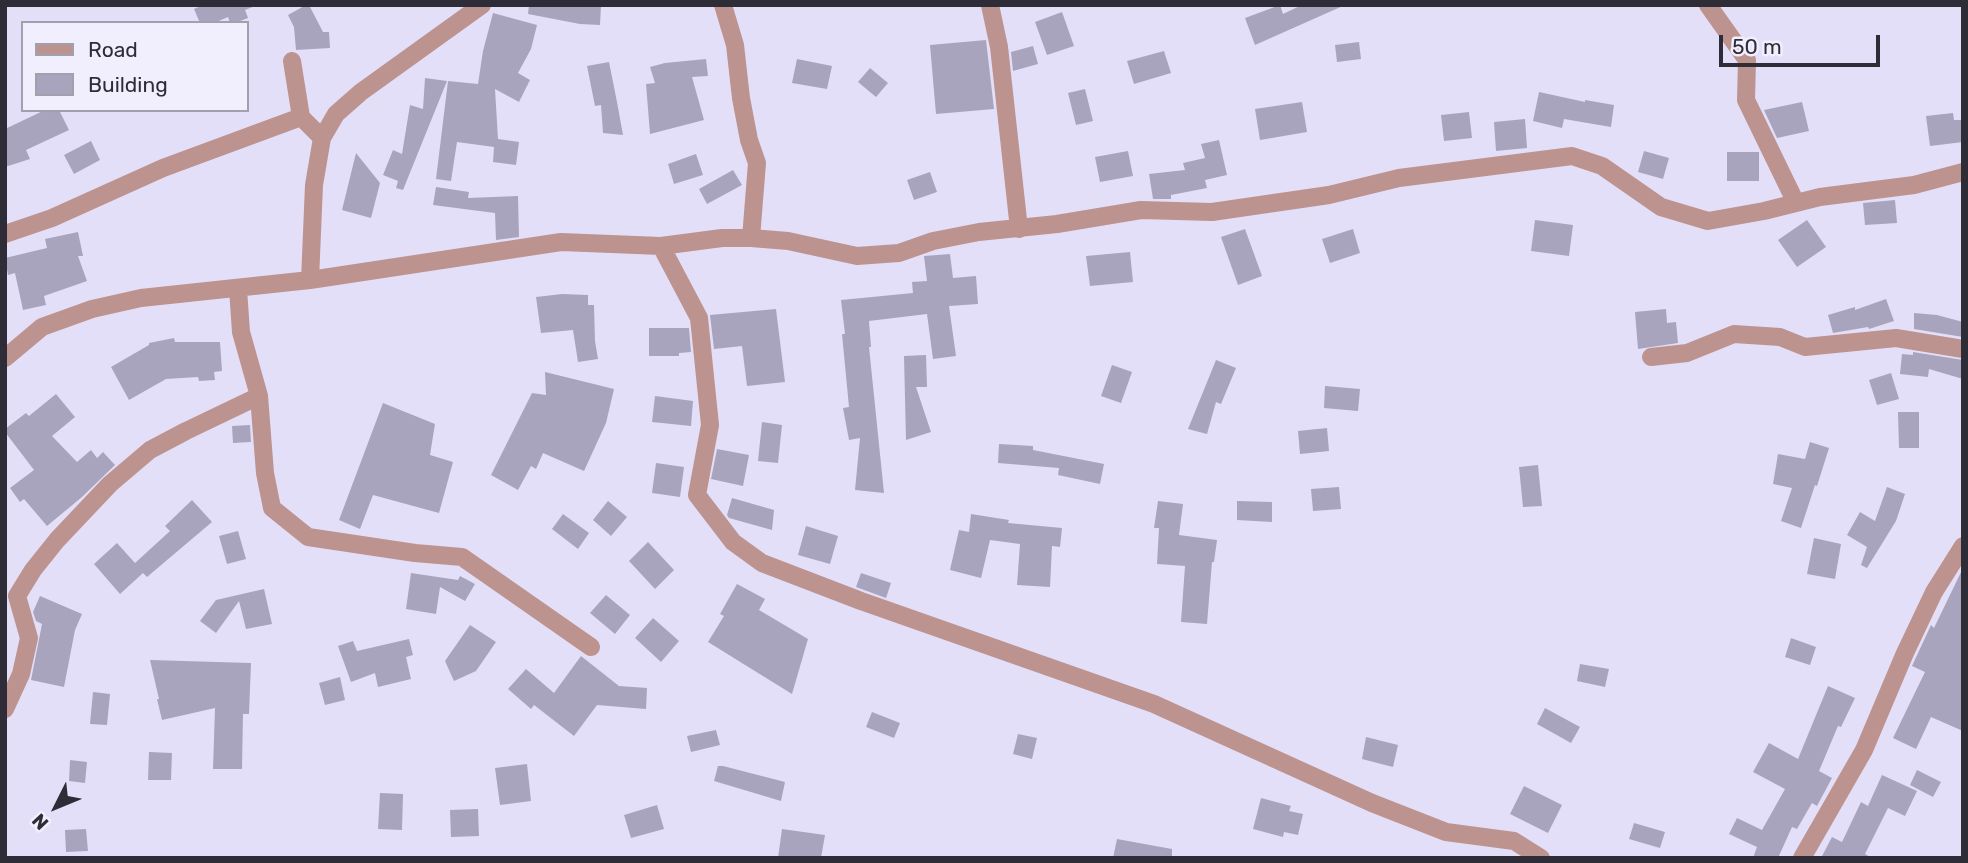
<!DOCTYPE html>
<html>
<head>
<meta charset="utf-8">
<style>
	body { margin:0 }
	#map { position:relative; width:1968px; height:863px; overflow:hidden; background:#e4dff9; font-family:Rubik,sans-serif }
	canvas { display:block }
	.frame { position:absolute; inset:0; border:7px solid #2e2c36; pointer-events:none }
	.legend { position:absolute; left:21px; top:21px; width:228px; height:91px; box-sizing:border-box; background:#f1eefe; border:2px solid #a3a0ae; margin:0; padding:9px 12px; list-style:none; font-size:21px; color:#2e2c36 }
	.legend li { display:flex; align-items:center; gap:14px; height:35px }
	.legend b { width:35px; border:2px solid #a3a0ae }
	.north { position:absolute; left:21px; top:772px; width:70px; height:70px; -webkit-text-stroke:5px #f1eefe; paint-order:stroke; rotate:227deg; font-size:19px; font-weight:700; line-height:28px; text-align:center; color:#2e2c36 }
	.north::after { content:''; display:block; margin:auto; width:24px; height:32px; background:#2e2c36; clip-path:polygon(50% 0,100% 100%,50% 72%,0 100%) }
	.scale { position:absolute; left:1719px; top:35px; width:161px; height:32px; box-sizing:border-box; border:4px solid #2e2c36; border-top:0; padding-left:9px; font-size:21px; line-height:24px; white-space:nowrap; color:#2e2c36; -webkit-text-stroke:5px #f1eefe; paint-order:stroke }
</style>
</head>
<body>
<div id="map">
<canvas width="1968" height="863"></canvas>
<div class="frame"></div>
<ul class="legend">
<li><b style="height:9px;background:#bd938f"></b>Road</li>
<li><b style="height:19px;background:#a9a4bd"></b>Building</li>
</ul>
<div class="north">N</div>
<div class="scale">50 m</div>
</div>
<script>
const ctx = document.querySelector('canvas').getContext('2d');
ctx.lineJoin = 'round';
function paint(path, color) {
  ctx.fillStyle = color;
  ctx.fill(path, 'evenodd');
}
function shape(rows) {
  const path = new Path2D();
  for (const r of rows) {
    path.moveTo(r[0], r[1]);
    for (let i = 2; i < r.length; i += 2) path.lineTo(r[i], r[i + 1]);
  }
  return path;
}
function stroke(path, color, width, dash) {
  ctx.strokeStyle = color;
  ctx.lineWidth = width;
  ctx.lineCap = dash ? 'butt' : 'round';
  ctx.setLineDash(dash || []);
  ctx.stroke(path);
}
const building = shape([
	[203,5,255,5,255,6,245,10,248,18,235,23,230,23,228,17,214,23,200,23,194,9],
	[306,5,309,5,323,32,329,32,330,48,296,50,294,27,288,15],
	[529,5,601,5,600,25,580,24,528,14],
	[1280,5,1283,14,1302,5,1345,5,1255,45,1245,18],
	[1062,12,1074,46,1047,55,1035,22],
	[493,13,537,25,531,49,518,73,530,80,519,102,495,89,498,139,519,142,516,165,493,162,494,147,457,142,451,181,436,179,448,81,478,84,483,51],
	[986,40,994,109,936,114,930,45],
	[1359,42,1361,59,1337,62,1335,45],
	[1033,46,1038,64,1013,71,1011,52],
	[1164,51,1171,73,1134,84,1127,61],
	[706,59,708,76,692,77,704,120,650,134,646,84,655,83,650,67,665,63],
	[797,59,832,66,827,89,792,83],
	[609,62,617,102,623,135,603,133,601,105,595,106,587,66],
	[870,68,888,83,876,97,858,82],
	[425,78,447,81,403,190,396,188,398,181,383,175,393,150,402,154,410,105,423,109],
	[1085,89,1093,121,1076,125,1068,93],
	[1539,92,1585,102,1585,100,1614,105,1611,127,1564,119,1562,128,1533,121],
	[1302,102,1307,132,1260,140,1255,109],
	[1802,102,1809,131,1777,138,1764,110],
	[45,110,59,110,69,130,26,150,30,159,5,167,5,129],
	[1469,112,1472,138,1444,141,1441,115],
	[1953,113,1954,120,1963,120,1963,142,1930,146,1926,116],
	[1525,119,1527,148,1496,151,1494,122],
	[1219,140,1227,175,1205,180,1207,188,1171,195,1171,199,1153,199,1149,174,1185,170,1183,163,1205,158,1201,144],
	[91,141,100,160,74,174,64,155],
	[1128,151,1133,176,1100,182,1095,157],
	[1644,151,1669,158,1663,179,1638,172],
	[1727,152,1759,152,1759,181,1727,181],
	[356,153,380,183,371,218,342,210],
	[696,154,703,175,674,184,668,164],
	[733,170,742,185,707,204,699,189],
	[930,172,937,192,914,200,907,180],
	[436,187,469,192,468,198,518,196,519,237,496,240,495,213,433,205],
	[1895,200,1897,223,1865,225,1863,203],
	[1535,220,1573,225,1569,256,1531,251],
	[1807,220,1826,247,1797,267,1778,240],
	[1245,229,1262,276,1238,285,1221,237],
	[1353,229,1360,253,1330,263,1322,239],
	[78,232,83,256,78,256,87,281,44,296,46,305,23,310,15,273,8,275,5,258,47,248,45,239],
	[1130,252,1133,282,1090,286,1086,256],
	[950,254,953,278,976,276,978,304,949,306,956,356,933,359,927,314,869,321,871,347,869,347,884,493,855,490,860,438,849,440,843,408,849,407,842,334,845,334,841,300,913,293,912,282,927,281,924,256],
	[562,294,588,295,588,305,594,305,595,341,598,359,578,362,573,330,541,333,536,297],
	[1886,299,1894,321,1869,329,1868,327,1833,333,1828,315,1855,307,1855,310],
	[776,309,785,382,747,386,742,346,714,349,710,315],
	[1666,309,1667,323,1676,322,1678,343,1638,349,1635,312],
	[1914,313,1937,315,1963,322,1963,337,1914,329],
	[649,328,689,328,691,352,679,353,679,356,649,356],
	[174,338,175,342,220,342,222,371,214,372,215,380,199,381,198,377,166,379,129,400,111,367,149,345,149,343],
	[1913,352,1963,360,1963,379,1929,369,1928,377,1900,374,1902,354,1913,355],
	[926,355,927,387,916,387,931,432,906,440,904,356],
	[1216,360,1236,368,1221,404,1216,402,1207,434,1188,429],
	[1112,365,1132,372,1121,403,1101,396],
	[545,372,614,389,606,423,584,471,543,453,536,469,531,466,518,490,491,475,532,393,546,395],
	[1891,373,1899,399,1877,405,1869,380],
	[1325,386,1360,389,1358,411,1324,408],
	[56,394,75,417,52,436,77,462,91,450,97,458,103,452,115,465,82,497,47,526,24,499,20,502,10,488,34,470,5,432,5,429,26,413,29,416],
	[655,396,693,401,691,426,652,422],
	[383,403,435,424,430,455,453,462,439,513,373,495,360,529,339,520],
	[1898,412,1919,412,1919,448,1899,448],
	[762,422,782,425,778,463,758,461],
	[250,425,251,442,233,443,232,426],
	[1327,428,1329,451,1300,454,1298,431],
	[1810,442,1829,448,1817,486,1815,485,1801,528,1781,521,1792,488,1773,484,1778,454,1805,459],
	[999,444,1033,446,1033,450,1104,464,1100,484,1058,475,1059,468,998,463],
	[717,449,749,455,743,486,711,479],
	[656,463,684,467,680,497,652,493],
	[1538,465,1542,506,1523,507,1519,467],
	[1339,487,1341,509,1313,511,1311,489],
	[1887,487,1905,494,1896,521,1867,568,1861,565,1867,547,1847,535,1860,512,1875,521],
	[732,498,774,510,772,530,729,518,727,515],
	[192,500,212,522,147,577,143,573,120,594,94,564,117,543,135,563,170,531,165,526],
	[608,501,627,517,611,536,593,520],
	[1158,501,1183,504,1179,535,1217,540,1214,562,1212,562,1207,624,1181,622,1185,566,1157,564,1159,528,1154,528],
	[1237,501,1272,502,1272,522,1237,520],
	[563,514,589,533,578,549,552,529],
	[971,514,1009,520,1008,523,1062,528,1060,547,1052,546,1050,587,1017,585,1020,544,990,540,981,578,950,570,959,530,969,532],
	[806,526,838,536,830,564,798,555],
	[238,531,246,559,227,564,219,536],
	[1814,538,1841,544,1835,579,1807,574],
	[648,542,674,570,655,589,629,561],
	[1963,568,1963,731,1931,717,1916,749,1893,738,1925,672,1912,666,1931,625,1934,628],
	[411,573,458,580,460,576,475,584,465,601,440,587,436,614,406,609],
	[861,573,891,583,886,598,856,587],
	[737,584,765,599,759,610,808,639,792,694,708,642,724,616,720,614],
	[264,589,272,624,246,629,239,601,216,633,200,621,216,600],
	[606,595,630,615,615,634,590,613],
	[40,596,82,614,75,630,64,687,31,680,42,624,36,621,33,612],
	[653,618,679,641,661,662,635,638],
	[470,625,496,642,476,671,454,681,445,661],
	[1791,638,1816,647,1810,665,1785,657],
	[409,639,413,655,406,657,411,679,378,687,375,673,351,682,338,646,353,641,357,651],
	[581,656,619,686,647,688,646,709,597,705,574,736,534,705,531,709,508,689,526,669,554,693],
	[150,660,251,663,249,714,243,714,242,769,213,769,215,708,162,720,157,699,159,699],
	[1580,664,1609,669,1605,687,1577,681],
	[340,677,345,700,325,705,319,683],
	[1828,686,1855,698,1841,727,1838,726,1819,771,1832,778,1817,806,1812,803,1797,829,1792,827,1778,858,1753,858,1757,847,1729,834,1737,818,1762,830,1785,789,1753,772,1769,743,1798,759],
	[93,692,110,694,107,725,90,724],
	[1545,708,1580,727,1571,743,1537,724],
	[872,712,900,723,894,738,866,727],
	[716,730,720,745,691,752,687,736],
	[1018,734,1037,738,1032,759,1013,754],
	[1366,737,1398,745,1393,767,1362,759],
	[149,752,172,753,171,780,148,780],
	[70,760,87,762,85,783,69,781],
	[527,764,531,801,500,805,495,768],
	[718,766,723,766,785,782,781,801,714,781],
	[1917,770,1941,782,1933,797,1910,785],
	[1882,775,1917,791,1905,816,1888,808,1865,854,1872,858,1821,858,1832,837,1842,842,1861,802,1868,806],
	[1524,786,1562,805,1548,833,1510,814],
	[380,793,403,794,402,830,378,829],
	[1261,798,1291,806,1289,811,1303,814,1298,835,1284,832,1283,837,1253,829],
	[657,805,664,829,631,838,624,815],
	[478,809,479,836,451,837,450,810],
	[1634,823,1665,832,1660,848,1629,839],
	[86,829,88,851,66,852,65,830],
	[782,829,825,835,821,858,778,858],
	[1117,839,1172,849,1172,858,1113,858]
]);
const minor = shape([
	[723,5,735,45,741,98,749,140,757,163,751,238],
	[990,5,999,47,1019,229],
	[1708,5,1747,60,1746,100,1796,203],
	[292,61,301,117,322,138,314,185,310,280],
	[322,138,336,114,361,92,482,5],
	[5,234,52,218,163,168,301,117],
	[661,246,699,318,710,425,697,495,733,542,762,563,861,601,1154,704,1372,803,1446,832,1514,841,1541,858],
	[1651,357,1687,353,1734,334,1780,337,1805,347,1896,338,1963,349],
	[5,358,42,327,92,309,141,298,310,280,561,242,661,246,722,238,751,238,788,241,857,256,899,253,933,241,979,232,1057,224,1141,210,1212,212,1329,195,1399,178,1572,156,1602,166,1661,207,1708,221,1764,211,1820,197,1914,185,1963,172],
	[259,396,265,473,272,508,308,537,415,553,462,557,591,647],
	[5,709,21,674,29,638,17,596,33,570,57,540,110,484,150,450,186,431,259,396,241,332,238,289],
	[1802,858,1864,750,1905,653,1934,592,1963,546]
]);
paint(building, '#a9a4bd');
stroke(minor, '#bd938f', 18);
</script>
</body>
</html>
